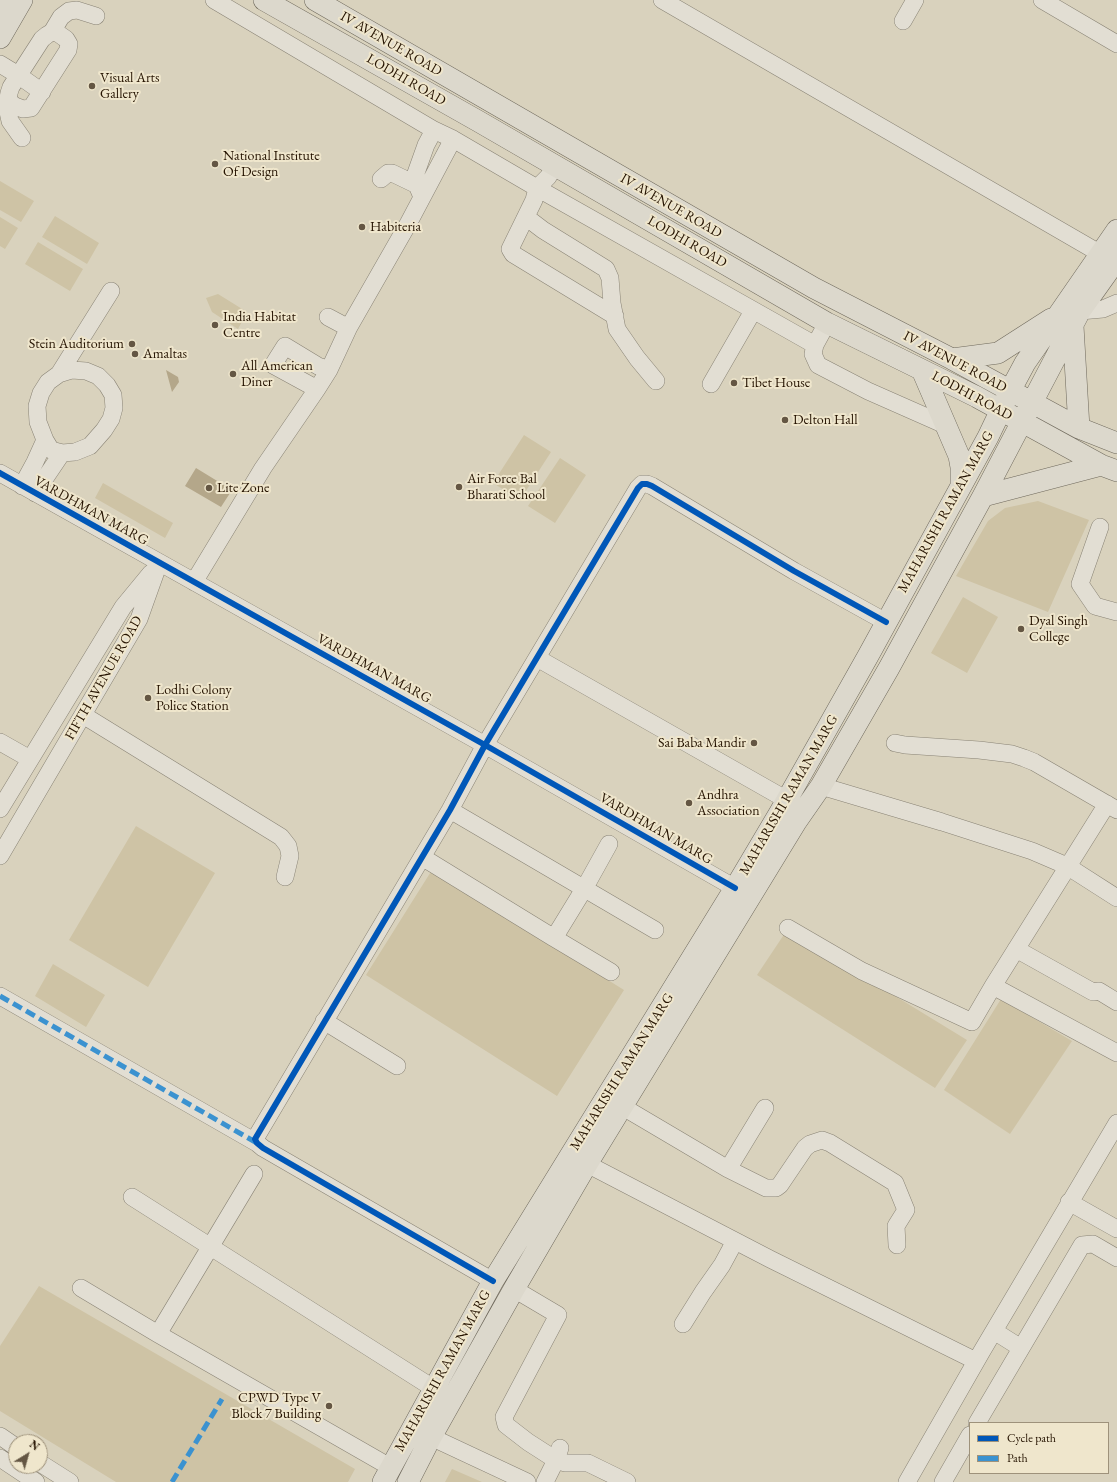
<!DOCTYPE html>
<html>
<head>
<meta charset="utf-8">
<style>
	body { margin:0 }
	#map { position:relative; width:1117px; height:1482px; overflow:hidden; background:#d9d2bd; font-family:"EB Garamond",serif }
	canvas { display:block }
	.legend { position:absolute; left:969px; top:1422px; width:140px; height:52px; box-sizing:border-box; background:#efe6cc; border:1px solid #9e927b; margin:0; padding:5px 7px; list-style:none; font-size:12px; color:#251301 }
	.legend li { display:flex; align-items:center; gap:8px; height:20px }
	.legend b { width:20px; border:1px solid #9e927b }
	.north { position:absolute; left:8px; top:1434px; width:40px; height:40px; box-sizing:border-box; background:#efe6cc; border:1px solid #9e927b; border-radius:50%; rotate:37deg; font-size:11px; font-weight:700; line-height:16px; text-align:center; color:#251301 }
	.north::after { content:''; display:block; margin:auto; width:14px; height:18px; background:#645643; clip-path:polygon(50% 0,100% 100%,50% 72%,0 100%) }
</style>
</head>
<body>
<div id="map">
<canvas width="1117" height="1482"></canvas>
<ul class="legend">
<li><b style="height:5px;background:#0057b8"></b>Cycle path</li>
<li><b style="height:5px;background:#3b92d0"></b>Path</li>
</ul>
<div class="north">N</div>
</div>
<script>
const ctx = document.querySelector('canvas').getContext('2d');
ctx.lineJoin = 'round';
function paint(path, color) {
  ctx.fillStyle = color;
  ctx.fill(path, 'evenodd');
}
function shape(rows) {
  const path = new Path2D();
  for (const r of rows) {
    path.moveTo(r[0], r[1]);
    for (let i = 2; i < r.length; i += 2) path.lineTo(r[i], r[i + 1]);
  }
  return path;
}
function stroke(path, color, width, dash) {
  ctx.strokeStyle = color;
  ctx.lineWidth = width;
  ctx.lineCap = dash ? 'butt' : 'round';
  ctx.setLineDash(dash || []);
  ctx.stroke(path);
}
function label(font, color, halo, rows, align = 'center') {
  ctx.font = font + ' "EB Garamond",serif';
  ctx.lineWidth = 4;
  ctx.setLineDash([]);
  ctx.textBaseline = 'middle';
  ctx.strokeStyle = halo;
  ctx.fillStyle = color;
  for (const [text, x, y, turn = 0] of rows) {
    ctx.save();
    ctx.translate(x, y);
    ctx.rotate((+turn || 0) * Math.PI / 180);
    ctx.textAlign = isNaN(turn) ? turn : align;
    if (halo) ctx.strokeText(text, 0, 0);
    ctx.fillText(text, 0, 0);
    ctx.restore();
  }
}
const green = shape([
	[0,181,34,201,21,222,0,210],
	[55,216,99,243,87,264,42,237],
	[0,217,18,228,5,249,0,246],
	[38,242,83,269,70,291,25,264],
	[218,294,247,312,238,329,212,312,206,298],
	[524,435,551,452,520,500,493,483],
	[560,458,586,475,555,523,528,506],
	[103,483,173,523,165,538,95,498],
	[1038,501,1089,520,1048,612,956,576,988,521,1005,508],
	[963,597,998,617,967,673,931,653],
	[136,826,215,873,148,987,69,940],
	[432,870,624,990,557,1096,366,975],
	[787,930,967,1040,935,1088,757,975],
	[53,964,105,995,86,1027,35,996],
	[1001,999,1072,1041,1010,1134,944,1090],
	[39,1286,355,1469,348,1482,116,1482,0,1411,0,1346],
	[452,1469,482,1482,445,1482]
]);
const water = shape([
	[166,370,178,377,179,382,172,392],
	[196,468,232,490,221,507,185,486]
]);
const minor = shape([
	[214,0,434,130,453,139],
	[662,0,1101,254],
	[1042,0,1117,44],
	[903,21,915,0],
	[52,32,61,17,69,11,77,10,96,16],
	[0,64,18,75,42,92],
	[8,98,11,103,15,106,23,109,31,108,68,50,69,44,66,39,56,32,52,32,47,35,42,39,11,87,9,93,8,98,7,107,10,121,22,138],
	[555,166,548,177,537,188,534,200,510,249,513,254,615,316],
	[381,179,388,173,392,173,417,185],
	[422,197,417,185,416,173,426,145,434,130],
	[526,217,543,230,606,269,610,278,612,303,617,329,637,358,656,381],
	[1080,311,1103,309,1117,303],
	[328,317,343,325,349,327],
	[827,323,815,345,813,354,818,365,868,391,945,425],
	[72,370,86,371,98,376,107,385,113,395,114,408,111,419,104,430,90,446,75,452,62,453,51,450,45,440,38,422,37,406,41,393,48,382,59,374,72,370],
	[59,374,111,291],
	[711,384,753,311],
	[317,389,273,365,285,346,318,366,329,370],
	[0,473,485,745,735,888],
	[22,486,35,462,45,440],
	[35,493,62,453],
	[1100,527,1080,584,1095,606,1117,612],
	[194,582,263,468,317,389,329,370,349,327,408,224,453,139,537,188,815,345],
	[537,658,787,800],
	[83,715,281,837,288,846,290,856,285,877],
	[0,742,30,759],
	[895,743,905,745,979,750,1012,754,1024,758,1034,762,1117,810],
	[821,786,942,822,1032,851,1067,866,1117,898],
	[0,809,123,607,151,573],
	[450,810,655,930],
	[0,856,139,619,159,563],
	[422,857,554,938,584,889,609,844],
	[788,928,862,971,972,1022,993,986,1107,804],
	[554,938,611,972],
	[1016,949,1093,992,1099,991,1117,1002],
	[993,986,1117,1053],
	[0,996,257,1143],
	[324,1021,397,1066],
	[623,1107,728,1169,766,1188,776,1188,780,1185,805,1148,810,1144,822,1140,830,1143,895,1183,906,1210,896,1226,897,1245],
	[587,1164,770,1259,976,1361],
	[728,1169,765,1108],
	[132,1197,433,1388],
	[1069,1202,1117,1229],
	[493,1281,263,1148,257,1143,255,1139,450,810,485,745,638,488,642,484,647,484,652,486,794,571,886,622],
	[81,1288,158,1334,390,1467],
	[514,1289,558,1315,504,1417,506,1425,528,1442,556,1460,565,1463,588,1463,627,1482],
	[683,1324,703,1292,722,1265,735,1241],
	[994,1331,1021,1348],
	[158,1334,254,1174],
	[977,1423,1082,1245,1093,1244,1117,1258],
	[0,1436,16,1447],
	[431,1437,527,1482],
	[0,1458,36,1482],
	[40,1463,70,1482],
	[545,1482,556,1460,560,1448],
	[907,1482,982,1351,1117,1123],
	[943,1482,970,1435]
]);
const major = shape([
	[264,0,478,121,827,323,977,397,1101,465,1117,471],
	[315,0,814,288,952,359,1079,428,1117,443],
	[0,8,5,0],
	[0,38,22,0],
	[1073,326,1079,428],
	[952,359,998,353,1051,319],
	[922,370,959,456,961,467,961,486],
	[983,496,1101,465],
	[383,1482,493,1281,735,888,780,812,868,656,988,437,1010,391,1025,363,1117,230],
	[408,1482,431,1437,514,1289,587,1164,796,822,821,786,889,668,983,496,1080,311,1117,259]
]);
const quiet = shape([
	[0,996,257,1143],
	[172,1482,222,1399]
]);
const cycleway = shape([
	[0,473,485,745,735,888],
	[493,1281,263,1148,257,1143,255,1139,450,810,485,745,638,488,642,484,647,484,652,486,794,571,886,622]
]);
const markers = [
	[92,86,4,"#645643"],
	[215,164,4,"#645643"],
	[362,227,4,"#645643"],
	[215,325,4,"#645643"],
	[132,344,4,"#645643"],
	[135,354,4,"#645643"],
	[233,374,4,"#645643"],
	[734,383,4,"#645643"],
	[785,420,4,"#645643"],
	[459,487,4,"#645643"],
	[209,488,4,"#645643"],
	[1021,629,4,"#645643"],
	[148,698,4,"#645643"],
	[754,743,4,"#645643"],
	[689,803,4,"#645643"],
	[329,1406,4,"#645643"]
];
const streetNames = [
	["IV AVENUE ROAD",391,44,30],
	["LODHI ROAD",406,80,30],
	["IV AVENUE ROAD",671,206,30],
	["LODHI ROAD",687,242,30],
	["IV AVENUE ROAD",955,362,28],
	["LODHI ROAD",972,396,28],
	["VARDHMAN MARG",91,511,29],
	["MAHARISHI RAMAN MARG",946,512,-61],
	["VARDHMAN MARG",374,669,29],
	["FIFTH AVENUE ROAD",104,678,-60],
	["MAHARISHI RAMAN MARG",789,795,-60],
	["VARDHMAN MARG",656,829,30],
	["MAHARISHI RAMAN MARG",622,1072,-58],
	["MAHARISHI RAMAN MARG",443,1371,-61]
];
const poiNames = [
	["Visual Arts",100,78],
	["Gallery",100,94],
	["National Institute",223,156],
	["Of Design",223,172],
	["Habiteria",370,227],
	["India Habitat",223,317],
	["Centre",223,333],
	["Stein Auditorium",124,344,"right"],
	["Amaltas",143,354],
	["All American",241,366],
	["Diner",241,382],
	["Tibet House",742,383],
	["Delton Hall",793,420],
	["Air Force Bal",467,479],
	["Bharati School",467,495],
	["Lite Zone",217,488],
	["Dyal Singh",1029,621],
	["College",1029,637],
	["Lodhi Colony",156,690],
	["Police Station",156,706],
	["Sai Baba Mandir",746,743,"right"],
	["Andhra",697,795],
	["Association",697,811],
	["CPWD Type V",321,1398,"right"],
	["Block 7 Building",321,1414,"right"]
];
paint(green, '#cec3a5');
paint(water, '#b4a78a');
stroke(minor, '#898375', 18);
stroke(major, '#6f695c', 22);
stroke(minor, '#e2ded3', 17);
stroke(major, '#dcd8cc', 21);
stroke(quiet, '#3b92d0', 5, [10, 5]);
stroke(cycleway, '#0057b8', 6);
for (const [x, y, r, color] of markers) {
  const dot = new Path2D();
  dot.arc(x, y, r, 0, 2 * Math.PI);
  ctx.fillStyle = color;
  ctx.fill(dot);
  stroke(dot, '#efe6cc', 1.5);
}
label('14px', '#251301', '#efe6cc', streetNames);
label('14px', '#251301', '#efe6cc', poiNames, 'left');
</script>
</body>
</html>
